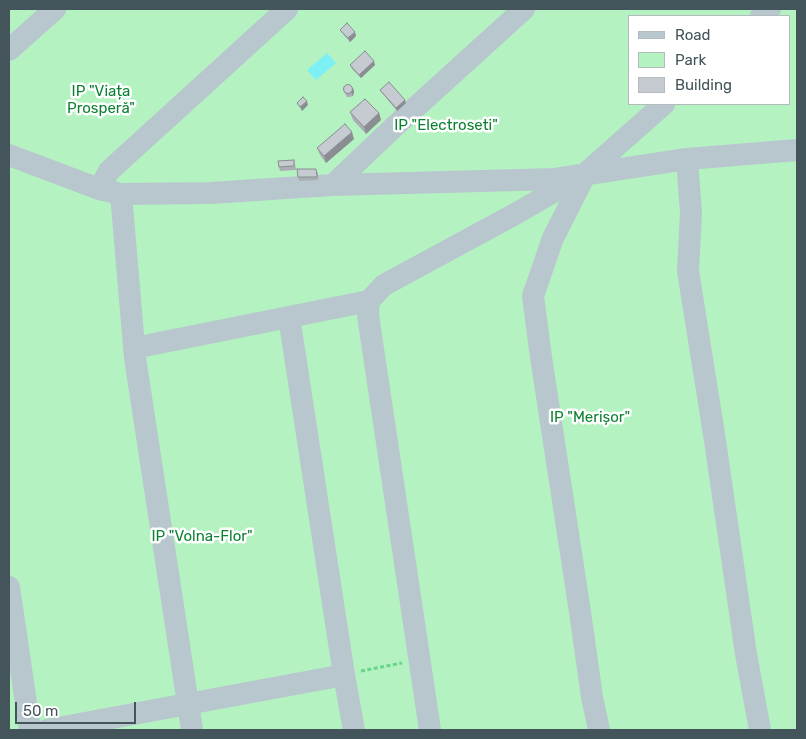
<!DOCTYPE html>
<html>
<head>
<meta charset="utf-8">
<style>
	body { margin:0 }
	#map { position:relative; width:806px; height:739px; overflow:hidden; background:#efebec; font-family:Rubik,sans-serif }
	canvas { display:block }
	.frame { position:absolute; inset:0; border:10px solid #43545b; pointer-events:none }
	.legend { position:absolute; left:628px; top:15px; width:162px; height:90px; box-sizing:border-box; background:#fff; border:1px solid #b4bbbd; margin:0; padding:6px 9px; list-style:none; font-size:15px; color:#43545b }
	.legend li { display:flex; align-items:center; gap:10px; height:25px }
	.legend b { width:25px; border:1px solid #b4bbbd }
	.scale { position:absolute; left:15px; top:702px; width:121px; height:22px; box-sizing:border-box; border:2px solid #43545b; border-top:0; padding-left:6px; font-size:15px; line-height:18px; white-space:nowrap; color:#43545b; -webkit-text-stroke:4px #fff; paint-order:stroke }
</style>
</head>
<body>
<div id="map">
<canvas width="806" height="739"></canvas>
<div class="frame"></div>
<ul class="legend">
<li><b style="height:6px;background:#b8c7cd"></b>Road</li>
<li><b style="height:14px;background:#b4f3c1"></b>Park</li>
<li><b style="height:14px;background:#c5cbd0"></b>Building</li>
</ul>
<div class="scale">50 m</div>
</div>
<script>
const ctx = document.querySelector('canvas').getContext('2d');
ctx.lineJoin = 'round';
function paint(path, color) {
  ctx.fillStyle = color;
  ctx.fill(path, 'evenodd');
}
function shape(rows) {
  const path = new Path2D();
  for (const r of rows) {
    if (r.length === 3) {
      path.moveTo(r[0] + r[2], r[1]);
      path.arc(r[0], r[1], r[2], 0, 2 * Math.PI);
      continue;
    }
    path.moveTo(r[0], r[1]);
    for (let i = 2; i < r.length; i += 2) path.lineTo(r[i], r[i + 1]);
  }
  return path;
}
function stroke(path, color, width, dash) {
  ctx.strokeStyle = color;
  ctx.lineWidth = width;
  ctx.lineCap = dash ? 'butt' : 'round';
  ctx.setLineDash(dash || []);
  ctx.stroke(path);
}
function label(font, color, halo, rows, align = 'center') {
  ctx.font = font + ' Rubik,sans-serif';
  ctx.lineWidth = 5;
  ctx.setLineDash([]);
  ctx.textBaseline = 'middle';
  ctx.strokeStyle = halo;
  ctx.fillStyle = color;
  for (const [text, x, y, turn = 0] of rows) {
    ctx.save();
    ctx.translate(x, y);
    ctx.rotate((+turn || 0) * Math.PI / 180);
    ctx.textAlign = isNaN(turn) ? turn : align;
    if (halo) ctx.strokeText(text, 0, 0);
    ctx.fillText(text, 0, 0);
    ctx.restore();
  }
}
const green = shape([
	[9,9,797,9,797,730,9,730],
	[630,16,790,16,790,104,630,104]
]);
const water = shape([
	[327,53,336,63,316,80,307,70]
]);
const path = shape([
	[361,671,402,663]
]);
const minor = shape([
	[761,16,770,9],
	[9,50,55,9],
	[9,155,99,189,121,194,210,193,333,185,555,179,687,159,797,150],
	[687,159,691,213,688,271,714,434,746,654,760,730],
	[586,173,553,238,533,296,541,357,580,612,592,697,599,730],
	[333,185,394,127,524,9],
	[99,189,109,171,287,9],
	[121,194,135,358,192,730],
	[289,317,344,675,354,730],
	[134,348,369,301],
	[9,587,30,730],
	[47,730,344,675],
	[430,730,370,329,368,315,369,301,384,285,517,213,586,173,664,104]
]);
const wall = shape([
	[340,30,356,36,350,42,342,33],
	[350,65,375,65,361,78,352,69],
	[353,88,354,92,353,96,350,97,347,97,343,90],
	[380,90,406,103,397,111,382,93],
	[350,112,379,113,381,120,366,134,353,120],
	[354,139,326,163,320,155,317,148],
	[294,160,295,164,296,170,280,171,279,167],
	[318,172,318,180,299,181,298,177]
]);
const shadedWall = shape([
	[355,32,356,36,350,42,348,38],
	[374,61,375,65,361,78,359,75],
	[353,88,354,92,353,96,351,92],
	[405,100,406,103,397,111,396,108],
	[307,101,308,105,302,111,300,107],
	[379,113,381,120,366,134,364,127],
	[352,132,354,139,326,163,324,156]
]);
const building = shape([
	[347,23,355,32,348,38,340,30,347,23],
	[365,51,374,61,359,75,350,65,365,51],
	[389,82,405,100,396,108,380,90,389,82],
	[348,89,4.5],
	[303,97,307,101,300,107,297,103,303,97],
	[365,99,379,113,364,127,350,112,365,99],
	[345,124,352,132,324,156,317,148,345,124],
	[294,160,294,166,279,167,278,161,294,160],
	[297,169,316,169,317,177,298,177,297,169]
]);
const parkNames = [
	["IP \"Viața",101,92],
	["Prosperă\"",101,109],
	["IP \"Electroseti\"",446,126],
	["IP \"Merișor\"",590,418],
	["IP \"Volna-Flor\"",202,537]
];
paint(green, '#b4f3c1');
paint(water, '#7cf0f4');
stroke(path, '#69d48c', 3, [4, 2.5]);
stroke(minor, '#b8c7cd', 22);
paint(wall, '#a9afb3');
paint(shadedWall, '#8a8e92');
paint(building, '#c5cbd0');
stroke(building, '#8a8e92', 1);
label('15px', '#0d8233', '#fff', parkNames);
</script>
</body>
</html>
